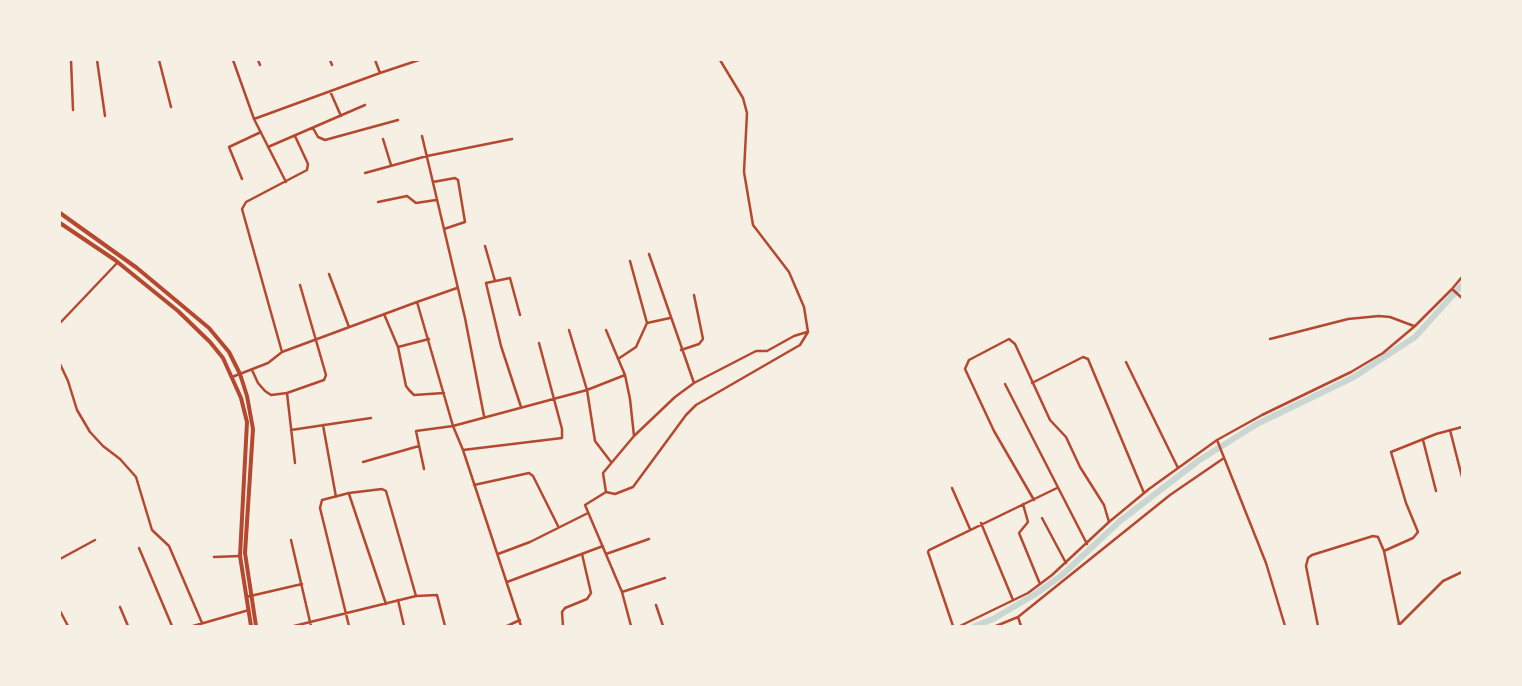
<!DOCTYPE html>
<html>
<head>
<meta charset="utf-8">
<style>
	body { margin:0 }
	#map { position:relative; width:1522px; height:686px; overflow:hidden; background:#f6efe4; font-family:"Work Sans",sans-serif }
	canvas { display:block }
	.frame { position:absolute; inset:0; border:61px solid #f6efe4; pointer-events:none }
</style>
</head>
<body>
<div id="map">
<canvas width="1522" height="686"></canvas>
<div class="frame"></div>
</div>
<script>
const ctx = document.querySelector('canvas').getContext('2d');
ctx.lineJoin = 'round';
function shape(rows) {
  const path = new Path2D();
  for (const r of rows) {
    path.moveTo(r[0], r[1]);
    for (let i = 2; i < r.length; i += 2) path.lineTo(r[i], r[i + 1]);
  }
  return path;
}
function stroke(path, color, width, dash) {
  ctx.strokeStyle = color;
  ctx.lineWidth = width;
  ctx.lineCap = dash ? 'butt' : 'round';
  ctx.setLineDash(dash || []);
  ctx.stroke(path);
}
const canal = shape([
	[975,626,993,619,1034,595,1062,575,1120,521,1198,461,1257,424,1354,377,1415,337,1462,285]
]);
const minor = shape([
	[71,60,73,110],
	[97,60,105,116],
	[159,60,171,107],
	[233,60,254,119,380,73,375,60],
	[258,60,260,65],
	[330,60,332,65],
	[380,73,419,60],
	[330,91,341,116],
	[254,119,286,182],
	[313,128,318,137,325,140,398,120],
	[422,136,465,318,484,416],
	[383,139,391,165],
	[268,147,365,105],
	[365,173,427,156,512,139],
	[242,179,229,147,261,132],
	[433,182,455,178,458,180,465,222,444,229],
	[378,202,407,196,416,203,436,200],
	[485,246,495,281],
	[630,261,647,323,670,318],
	[329,274,349,327],
	[1452,289,1462,298],
	[417,302,457,288],
	[384,314,398,347,406,386,409,390,414,395,444,393],
	[520,315,510,278,486,283,501,346,521,407],
	[60,323,118,262],
	[569,330,587,390,595,441,611,462],
	[1270,339,1348,319,1379,316,1390,317,1414,326],
	[398,347,429,339],
	[681,350,699,344,703,339,694,295],
	[282,352,242,209,246,202,307,170,308,164,295,136],
	[618,359,636,347,647,323],
	[1126,362,1178,468],
	[60,364,68,381,77,410,90,432,103,446,120,459,136,477,152,530,169,546,202,623],
	[252,370,258,383,265,391,271,395,287,393,295,463],
	[625,375,630,399,634,436],
	[232,377,268,363,282,352,417,302,453,426,463,450,521,626],
	[694,383,756,351,767,351,794,336,807,332],
	[1032,383,1083,357,1088,359,1144,493],
	[1005,384,1087,544],
	[287,393,324,380,326,375,300,285],
	[323,425,336,497],
	[291,430,371,418],
	[1450,430,1462,477],
	[1217,440,1262,415,1351,372,1383,353,1415,326,1452,289,1462,277],
	[1423,440,1436,491],
	[463,450,562,438,562,429,539,343],
	[363,462,419,446],
	[424,469,416,431,453,426,587,390,625,375,606,330],
	[474,485,529,473,533,476,558,526],
	[952,488,970,529],
	[606,492,615,494,633,487,686,415,696,405,800,345,808,332,804,307,789,272,753,225,744,172,747,113,743,98,720,60],
	[349,494,386,604],
	[1034,500,994,431,965,369,969,360,1009,339,1015,344,1050,420,1066,437,1080,467,1104,505,1109,522],
	[1023,504,1028,522,1019,533,1040,584],
	[1042,518,1066,563],
	[981,523,1013,600],
	[291,540,311,626],
	[139,548,172,626],
	[1384,551,1413,538,1418,532,1406,503,1391,452,1436,434,1462,427],
	[498,554,530,542,588,513],
	[606,554,649,539],
	[214,557,240,556],
	[60,559,95,540],
	[507,582,603,546],
	[622,592,665,578],
	[246,597,302,584],
	[398,600,404,626],
	[656,605,663,626],
	[120,607,128,626],
	[60,611,68,626],
	[1018,617,1021,626],
	[193,626,249,610],
	[294,626,416,596,437,595,445,626],
	[349,626,320,508,322,500,349,493,382,489,386,491,416,596],
	[507,626,520,620],
	[563,626,562,612,565,608,587,599,591,593,582,554],
	[631,626,622,592,585,505,606,492,603,473,634,436,675,397,694,383,649,254],
	[953,626,928,552,929,550,1057,488],
	[960,626,1028,593,1052,575,1109,522,1149,489,1217,440,1266,563,1285,626],
	[996,626,1018,617,1170,495,1224,458],
	[1318,626,1306,566,1308,558,1312,555,1373,536,1378,537,1384,551,1399,624],
	[1398,626,1443,581,1462,572]
]);
const primary = shape([
	[60,213,137,268,209,328,229,352,240,374,247,396,253,429,245,553,256,626],
	[60,223,115,260,178,311,210,342,223,358,241,398,247,422,240,556,251,626]
]);
stroke(canal, '#c9d6d2', 6);
stroke(minor, '#b5482f', 2.5);
stroke(primary, '#b5482f', 4);
</script>
</body>
</html>
